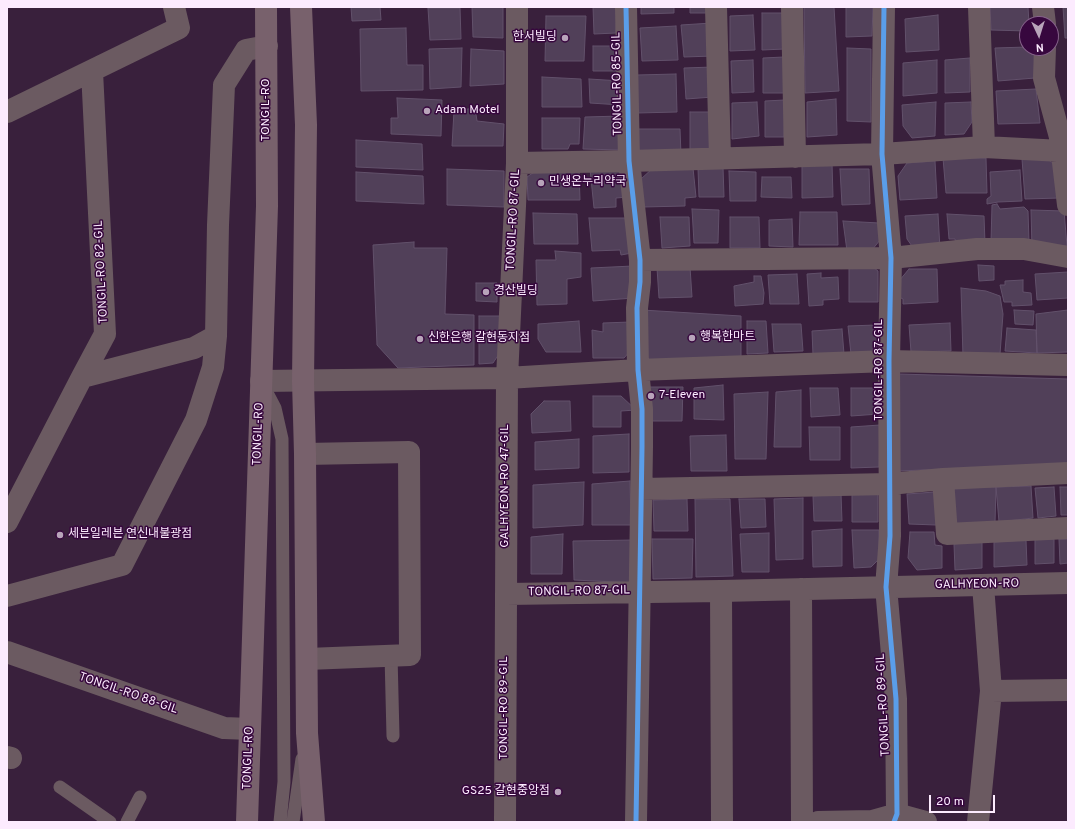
<!DOCTYPE html>
<html>
<head>
<meta charset="utf-8">
<style>
	body { margin:0 }
	#map { position:relative; width:1075px; height:829px; overflow:hidden; background:#39203c; font-family:Overpass,sans-serif }
	canvas { display:block }
	.frame { position:absolute; inset:0; border:8px solid #fcebfe; pointer-events:none }
	.north { position:absolute; left:1019px; top:16px; width:40px; height:40px; box-sizing:border-box; background:#37073e; border:1px solid #86628b; border-radius:50%; rotate:176deg; font-size:11px; font-weight:700; line-height:16px; text-align:center; color:#fcebfe }
	.north::after { content:''; display:block; margin:auto; width:14px; height:18px; background:#b8a4ba; clip-path:polygon(50% 0,100% 100%,50% 72%,0 100%) }
	.scale { position:absolute; left:929px; top:795px; width:66px; height:18px; box-sizing:border-box; border:2px solid #fcebfe; border-top:0; padding-left:5px; font-size:12px; line-height:14px; white-space:nowrap; color:#fcebfe; -webkit-text-stroke:3px #37073e; paint-order:stroke }
</style>
</head>
<body>
<div id="map">
<canvas width="1075" height="829"></canvas>
<div class="frame"></div>
<div class="north">N</div>
<div class="scale">20 m</div>
</div>
<script>
const ctx = document.querySelector('canvas').getContext('2d');
ctx.lineJoin = 'round';
function paint(path, color) {
  ctx.fillStyle = color;
  ctx.fill(path, 'evenodd');
}
function shape(rows) {
  const path = new Path2D();
  for (const r of rows) {
    path.moveTo(r[0], r[1]);
    for (let i = 2; i < r.length; i += 2) path.lineTo(r[i], r[i + 1]);
  }
  return path;
}
function stroke(path, color, width, dash) {
  ctx.strokeStyle = color;
  ctx.lineWidth = width;
  ctx.lineCap = dash ? 'butt' : 'round';
  ctx.setLineDash(dash || []);
  ctx.stroke(path);
}
function label(font, color, halo, rows, align = 'center') {
  ctx.font = font + ' Overpass,"Noto Sans KR",sans-serif';
  ctx.lineWidth = 3;
  ctx.setLineDash([]);
  ctx.textBaseline = 'middle';
  ctx.strokeStyle = halo;
  ctx.fillStyle = color;
  for (const [text, x, y, turn = 0] of rows) {
    ctx.save();
    ctx.translate(x, y);
    ctx.rotate((+turn || 0) * Math.PI / 180);
    ctx.textAlign = isNaN(turn) ? turn : align;
    if (halo) ctx.strokeText(text, 0, 0);
    ctx.fillText(text, 0, 0);
    ctx.restore();
  }
}
const building = shape([
	[351,7,380,7,381,20,352,21,351,7],
	[472,7,503,7,503,38,473,37,472,7],
	[593,7,617,7,616,33,594,34,593,7],
	[641,7,674,7,674,13,641,14,641,7],
	[690,7,711,7,711,13,690,13,690,7],
	[804,7,834,7,839,91,805,93,804,7],
	[846,7,873,7,872,36,846,37,846,7],
	[990,7,1028,7,1029,24,1027,24,1027,31,991,30,990,7],
	[1063,7,1068,7,1068,38,1065,38,1063,7],
	[428,8,460,8,461,39,430,40,428,8],
	[762,13,783,13,785,49,762,50,762,13],
	[753,15,755,50,730,51,730,16,753,15],
	[938,15,939,50,906,52,905,19,938,15],
	[546,16,586,16,584,61,545,61,546,16],
	[712,23,713,56,684,57,681,25,712,23],
	[676,26,678,60,642,61,640,28,676,26],
	[406,28,407,65,423,65,423,90,361,91,360,29,406,28],
	[593,46,623,46,623,71,593,71,593,46],
	[1027,47,1027,48,1034,48,1035,78,998,81,995,48,1027,47],
	[462,48,461,87,430,89,429,49,462,48],
	[847,48,871,49,871,122,847,121,847,48],
	[471,49,504,51,504,84,470,86,471,49],
	[784,57,784,93,763,93,763,58,784,57],
	[970,58,970,92,945,93,945,60,970,58],
	[753,60,754,92,732,93,731,61,753,60],
	[937,60,937,93,903,96,903,63,937,60],
	[713,67,713,97,686,99,684,68,713,67],
	[676,74,677,112,637,113,637,75,676,74],
	[542,77,581,79,582,107,542,107,542,77],
	[589,79,621,81,621,105,590,103,589,79],
	[1036,89,1040,123,998,124,996,91,1036,89],
	[397,98,442,100,441,136,391,134,391,118,398,118,397,98],
	[836,99,837,135,807,137,807,102,836,99],
	[785,100,784,137,765,137,765,101,785,100],
	[757,102,759,136,732,139,732,103,757,102],
	[936,102,935,136,912,138,903,126,902,105,936,102],
	[971,102,972,122,964,134,945,135,945,103,971,102],
	[475,108,477,121,504,124,503,146,452,146,454,111,475,108],
	[690,112,715,112,715,149,690,150,690,112],
	[621,116,621,150,583,149,585,117,621,116],
	[542,118,580,118,579,144,570,144,568,149,542,149,542,118],
	[635,129,680,129,681,155,637,155,635,129],
	[356,140,422,144,423,170,356,167,356,140],
	[1046,157,1058,168,1060,198,1025,199,1022,159,1046,157],
	[943,158,986,158,987,193,946,193,943,158],
	[935,161,937,198,900,200,898,176,907,163,935,161],
	[832,163,833,197,802,198,802,165,832,163],
	[723,167,724,197,699,197,698,168,723,167],
	[618,168,628,197,616,198,616,207,594,208,590,169,618,168],
	[653,168,693,168,696,197,685,198,685,206,643,207,641,179,653,168],
	[447,169,504,171,504,207,447,205,447,169],
	[840,169,869,169,870,204,842,205,840,169],
	[537,170,579,171,580,200,528,200,527,177,537,170],
	[1020,170,1022,201,998,202,987,204,987,199,991,196,990,172,1020,170],
	[729,171,756,172,756,201,730,201,729,171],
	[356,172,423,176,424,204,356,201,356,172],
	[762,177,791,177,792,198,761,197,762,177],
	[997,204,1000,209,1024,207,1028,211,1029,242,991,242,992,205,997,204],
	[692,209,719,210,718,243,694,243,692,209],
	[1031,210,1064,211,1067,246,1032,248,1031,210],
	[800,212,837,212,838,245,799,245,800,212],
	[533,213,577,214,578,244,534,244,533,213],
	[938,214,940,249,914,249,907,239,905,216,938,214],
	[947,214,984,216,985,243,956,245,955,239,949,239,947,214],
	[660,217,689,217,690,246,662,248,660,217],
	[730,217,759,217,760,248,730,248,730,217],
	[589,218,629,218,632,253,621,255,620,250,592,251,589,218],
	[792,219,793,247,769,246,769,220,792,219],
	[843,221,879,223,880,240,872,250,847,251,843,221],
	[414,242,414,248,447,248,445,314,474,315,474,365,398,368,377,345,373,245,414,242],
	[555,251,581,253,581,277,567,279,567,304,537,305,536,260,556,260,555,251],
	[849,264,869,264,878,271,878,302,849,302,849,264],
	[978,265,994,266,994,280,979,281,978,265],
	[633,266,634,298,593,301,591,268,633,266],
	[690,267,692,297,659,298,657,268,690,267],
	[909,269,937,269,938,302,903,304,903,299,899,297,899,281,909,269],
	[1068,272,1068,298,1037,300,1035,274,1068,272],
	[821,273,821,278,838,277,839,299,823,300,823,305,809,306,807,274,821,273],
	[797,274,799,304,770,304,768,275,797,274],
	[754,276,761,276,764,293,763,304,735,306,734,286,754,282,754,276],
	[1023,280,1023,292,1031,293,1032,305,1012,306,1012,302,1004,302,1000,285,1005,285,1005,281,1023,280],
	[476,283,497,283,497,302,476,301,476,283],
	[961,288,986,291,1000,296,1003,314,1000,354,963,357,961,288],
	[642,310,741,316,741,360,642,364,642,310],
	[1014,310,1034,311,1033,325,1015,324,1014,310],
	[1068,310,1068,352,1037,353,1036,314,1068,310],
	[479,316,501,316,501,351,493,363,479,364,479,316],
	[579,321,581,352,546,352,538,339,538,324,579,321],
	[747,321,766,321,768,353,747,354,747,321],
	[631,322,632,349,624,358,593,358,592,330,603,332,603,323,631,322],
	[950,323,951,351,911,352,909,325,950,323],
	[772,324,801,324,803,351,774,352,772,324],
	[876,325,878,344,873,353,851,354,848,326,876,325],
	[1007,328,1036,330,1037,353,1005,351,1007,328],
	[842,329,844,354,813,355,812,331,842,329],
	[899,374,1068,379,1068,464,899,471,899,374],
	[723,385,724,420,694,419,694,388,723,385],
	[648,387,683,387,682,421,648,421,648,387],
	[810,388,838,388,840,415,811,417,810,388],
	[851,388,873,388,878,399,879,414,851,416,851,388],
	[801,390,801,447,774,447,776,392,801,390],
	[768,392,766,459,735,459,734,394,768,392],
	[593,396,621,396,636,410,621,411,621,427,593,427,593,396],
	[544,401,570,401,571,431,532,433,531,414,544,401],
	[880,425,879,467,851,468,851,427,880,425],
	[809,427,840,427,840,460,810,460,809,427],
	[629,434,629,472,593,473,593,436,629,434],
	[726,435,727,471,691,471,690,436,726,435],
	[579,439,579,468,535,470,535,442,579,439],
	[630,481,631,525,592,525,592,484,630,481],
	[584,482,583,525,533,528,533,485,584,482],
	[948,486,996,487,995,523,951,529,948,486],
	[1031,486,1033,518,999,522,996,487,1031,486],
	[1054,487,1056,516,1038,518,1035,488,1054,487],
	[1060,487,1068,487,1068,515,1061,515,1060,487],
	[935,492,936,525,909,524,907,494,935,492],
	[852,493,878,493,878,522,852,522,852,493],
	[841,494,842,521,814,521,813,496,841,494],
	[803,498,803,559,776,560,774,499,803,498],
	[687,499,688,531,654,531,653,500,687,499],
	[695,499,730,499,733,576,696,577,695,499],
	[739,499,765,499,766,527,741,528,739,499],
	[842,529,842,566,813,567,812,531,842,529],
	[852,530,879,530,879,559,871,567,854,568,852,530],
	[910,532,934,532,935,545,942,546,942,568,917,570,908,558,910,532],
	[769,533,769,572,742,572,740,534,769,533],
	[563,534,562,574,531,574,531,537,563,534],
	[652,539,693,539,692,578,653,579,652,539],
	[1035,539,1054,539,1054,563,1035,564,1035,539],
	[1059,539,1068,539,1068,563,1060,564,1059,539],
	[635,540,636,583,574,580,573,541,635,540],
	[1026,540,1027,565,994,567,994,542,1026,540],
	[982,541,982,568,955,570,954,544,982,541]
]);
const lane = shape([
	[264,387,275,408,282,439,284,782,280,822],
	[391,655,393,736],
	[60,787,110,822],
	[127,822,140,797],
	[293,822,302,759]
]);
const street = shape([
	[626,7,629,161,640,260,640,282,637,308,638,370,642,409,642,447,636,822],
	[716,7,720,158],
	[792,7,795,157],
	[884,7,882,154,891,258,889,361,890,536,886,587,896,699,897,814,894,822],
	[979,7,984,147],
	[1043,7,1045,24],
	[1045,48,1044,78,1060,137,1068,205],
	[7,112,179,28,174,7],
	[517,163,629,161,882,154,984,147,1062,151],
	[640,260,891,258,977,249,1024,249,1068,257],
	[82,377,194,348,216,336],
	[261,381,507,378,638,370,889,361,1068,365],
	[305,454,409,452,410,655,307,659],
	[943,479,947,534,1068,528],
	[642,489,889,484,943,479,1068,473],
	[7,522,82,377,105,334,92,71],
	[801,589,802,822],
	[721,591,722,822],
	[506,594,721,591,1068,583],
	[7,596,122,565,196,420,213,367,216,336,218,225,224,85,246,50,267,46],
	[7,652,224,728,250,729],
	[991,691,1068,690],
	[7,757,11,758],
	[505,822,507,378,517,163,517,7],
	[818,822,872,821,897,814,926,822],
	[978,822,991,691,983,585]
]);
const primary = shape([
	[301,7,306,125,303,381,305,454,307,733,314,822],
	[247,822,267,206,266,7]
]);
const cycleway = shape([
	[626,7,629,161,640,260,640,282,637,308,638,370,642,409,642,447,636,822],
	[884,7,882,154,891,258,889,361,890,536,886,587,896,699,897,814,894,822]
]);
const markers = [
	[565,38,4,"#b8a4ba"],
	[427,111,4,"#b8a4ba"],
	[541,183,4,"#b8a4ba"],
	[486,292,4,"#b8a4ba"],
	[692,338,4,"#b8a4ba"],
	[420,339,4,"#b8a4ba"],
	[651,396,4,"#b8a4ba"],
	[60,535,4,"#b8a4ba"],
	[558,792,4,"#b8a4ba"]
];
const poiNames = [
	["한서빌딩",557,38,"right"],
	["Adam Motel",435,111],
	["민생온누리약국",549,183],
	["경산빌딩",494,292],
	["행복한마트",700,338],
	["신한은행 갈현동지점",428,339],
	["7-Eleven",659,396],
	["세븐일레븐 연신내불광점",68,535],
	["GS25 갈현중앙점",550,792,"right"]
];
const streetNames = [
	["TONGIL-RO 85-GIL",618,84,-91],
	["TONGIL-RO",267,110,-90],
	["TONGIL-RO 87-GIL",514,220,-87],
	["TONGIL-RO 82-GIL",102,272,-93],
	["TONGIL-RO 87-GIL",880,370,-90],
	["TONGIL-RO",259,434,-88],
	["GALHYEON-RO 47-GIL",506,486,-90],
	["GALHYEON-RO",977,585,-1],
	["TONGIL-RO 87-GIL",579,592,-1],
	["TONGIL-RO 88-GIL",128,694,19],
	["TONGIL-RO 89-GIL",884,705,-93],
	["TONGIL-RO 89-GIL",505,708,-90],
	["TONGIL-RO",249,758,-88]
];
paint(building, '#514059');
stroke(building, '#62516b', 1);
stroke(lane, '#6b5a61', 13);
stroke(street, '#6b5a61', 22);
stroke(primary, '#78616c', 22);
stroke(cycleway, '#5a9eea', 5);
for (const [x, y, r, color] of markers) {
  const dot = new Path2D();
  dot.arc(x, y, r, 0, 2 * Math.PI);
  ctx.fillStyle = color;
  ctx.fill(dot);
  stroke(dot, '#37073e', 1.5);
}
label('12px', '#fcebfe', '#37073e', poiNames, 'left');
label('12px', '#fcebfe', '#37073e', streetNames);
</script>
</body>
</html>
